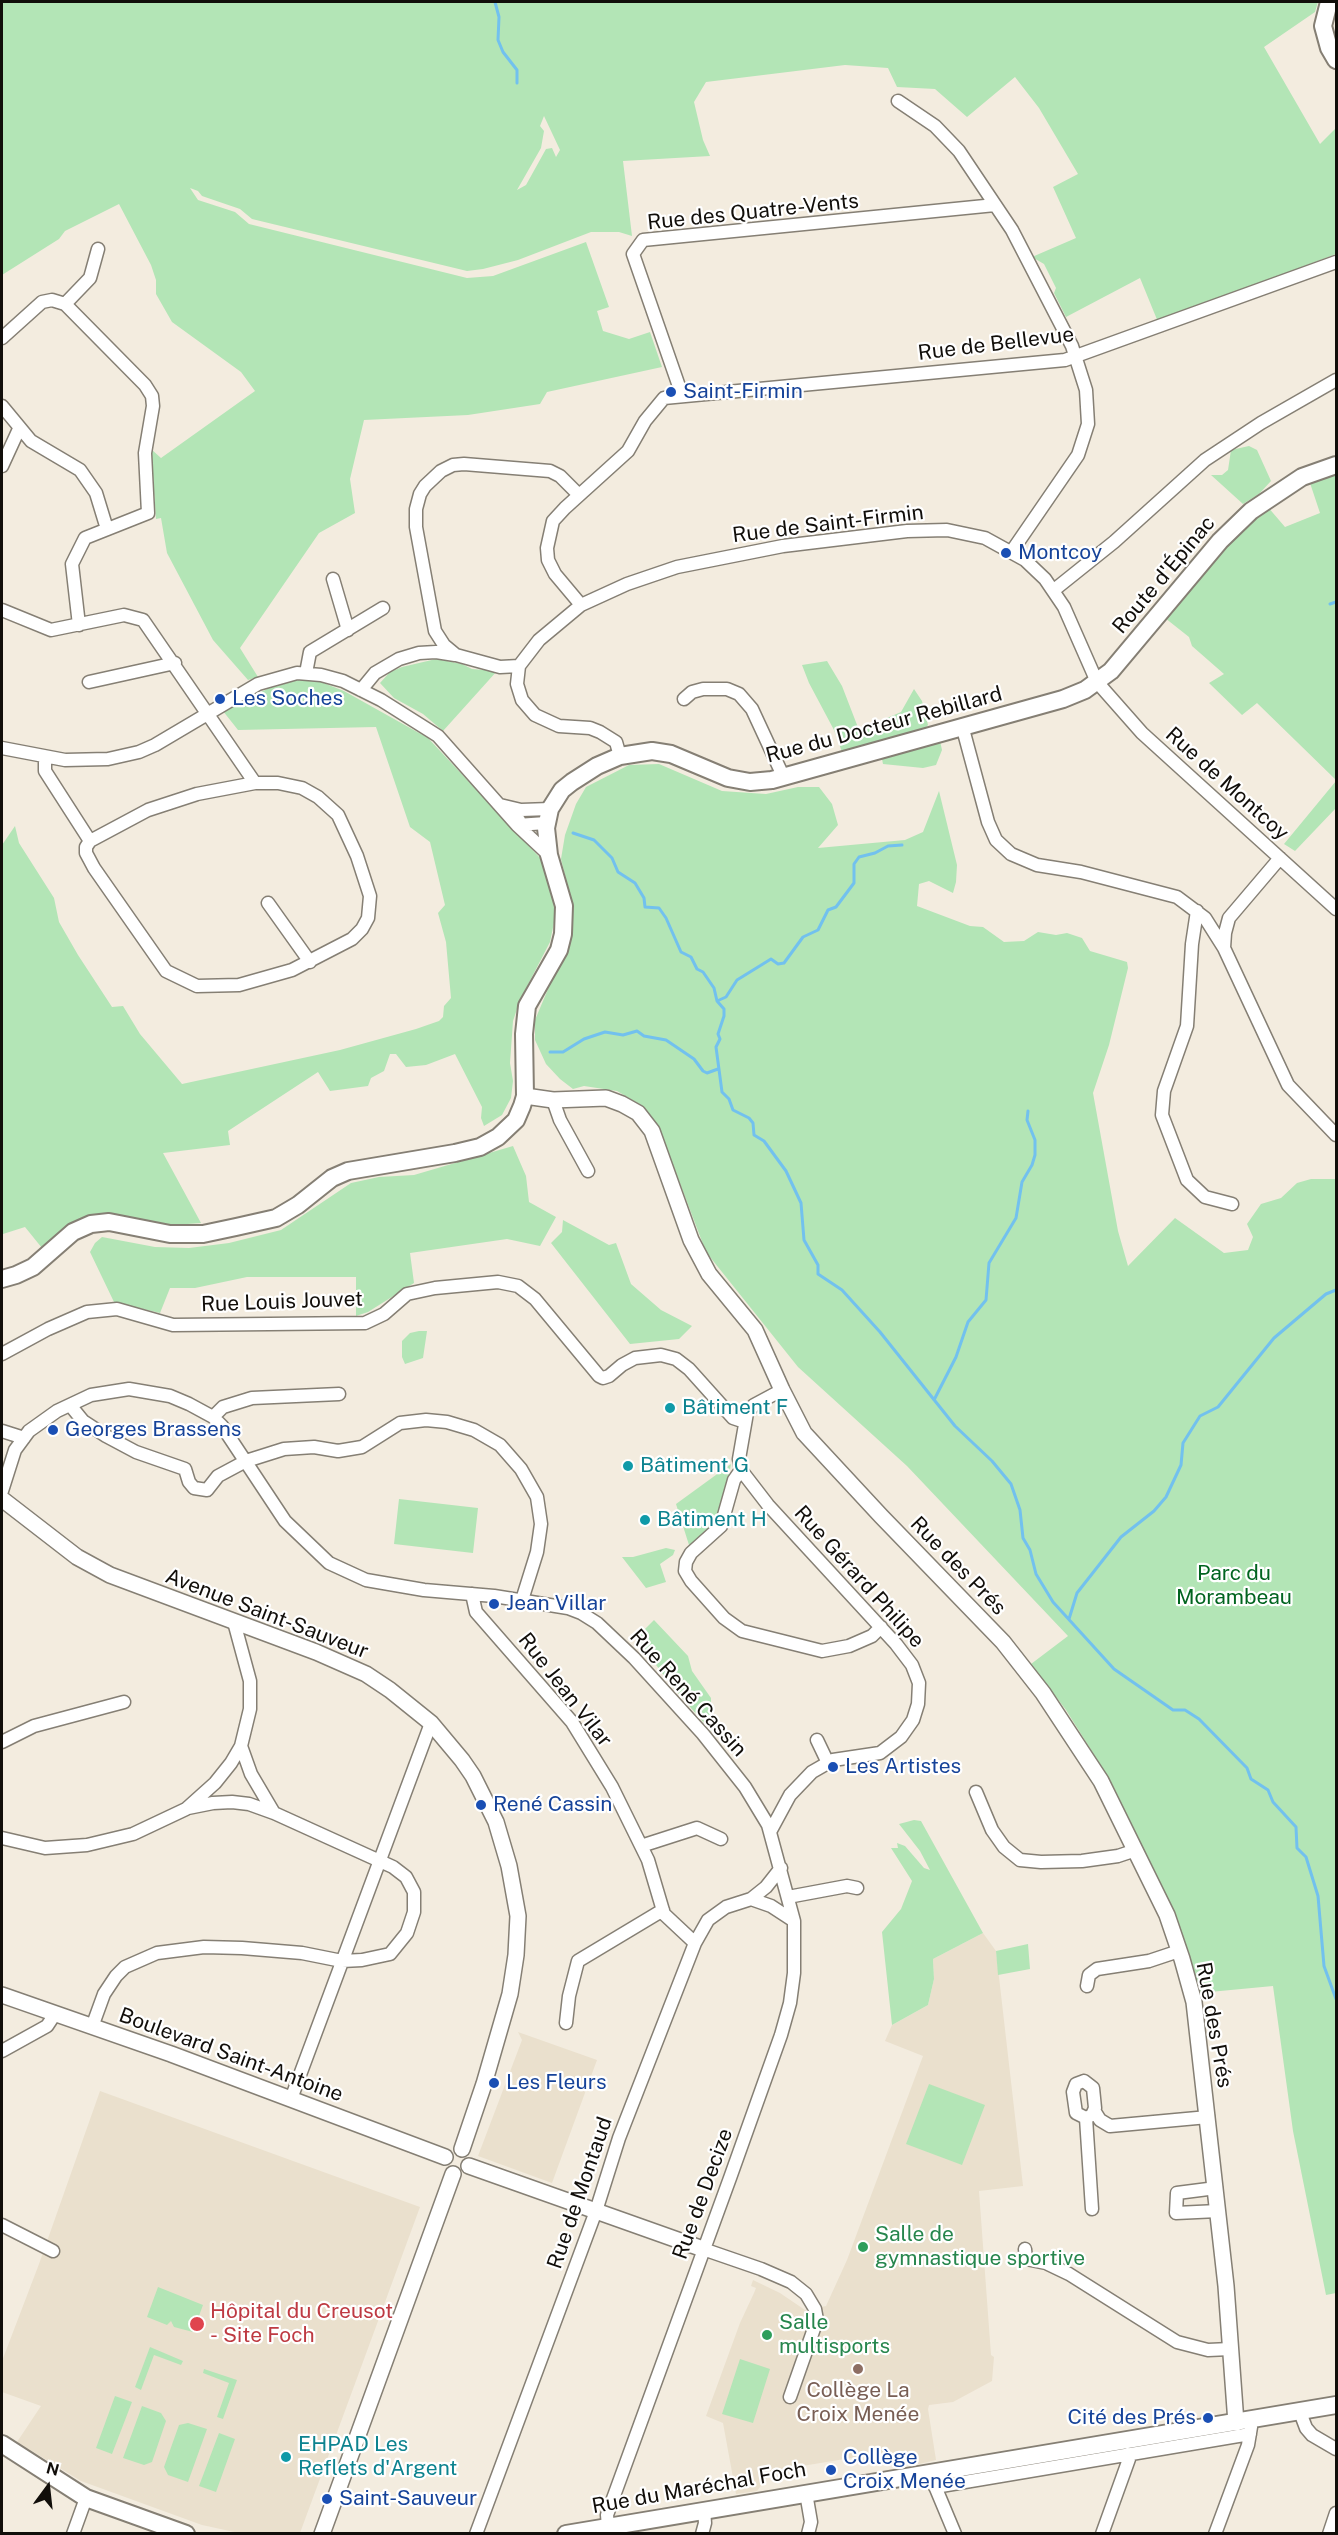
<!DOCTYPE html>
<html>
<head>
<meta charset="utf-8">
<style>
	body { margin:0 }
	#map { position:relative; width:1338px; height:2535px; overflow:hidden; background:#f3ecdf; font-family:"Public Sans",sans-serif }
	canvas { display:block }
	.frame { position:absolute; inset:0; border:3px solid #110e0a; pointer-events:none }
	.north { position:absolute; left:18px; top:2457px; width:60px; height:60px; -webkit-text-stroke:4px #fff; paint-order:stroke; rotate:15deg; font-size:16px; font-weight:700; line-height:24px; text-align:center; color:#110e0a }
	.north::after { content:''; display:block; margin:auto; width:21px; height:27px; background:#110e0a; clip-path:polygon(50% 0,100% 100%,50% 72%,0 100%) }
</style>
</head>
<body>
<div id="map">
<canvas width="1338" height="2535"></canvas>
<div class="frame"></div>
<div class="north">N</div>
</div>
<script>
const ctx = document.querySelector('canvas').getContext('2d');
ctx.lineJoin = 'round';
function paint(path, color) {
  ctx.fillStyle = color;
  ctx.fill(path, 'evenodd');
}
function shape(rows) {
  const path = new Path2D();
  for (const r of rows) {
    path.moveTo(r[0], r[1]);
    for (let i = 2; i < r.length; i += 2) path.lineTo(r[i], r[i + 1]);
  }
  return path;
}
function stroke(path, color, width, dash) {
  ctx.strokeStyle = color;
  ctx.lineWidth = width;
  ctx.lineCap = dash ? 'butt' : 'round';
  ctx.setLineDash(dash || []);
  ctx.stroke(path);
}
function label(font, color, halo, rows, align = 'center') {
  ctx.font = font + ' "Public Sans",sans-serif';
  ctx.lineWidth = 4.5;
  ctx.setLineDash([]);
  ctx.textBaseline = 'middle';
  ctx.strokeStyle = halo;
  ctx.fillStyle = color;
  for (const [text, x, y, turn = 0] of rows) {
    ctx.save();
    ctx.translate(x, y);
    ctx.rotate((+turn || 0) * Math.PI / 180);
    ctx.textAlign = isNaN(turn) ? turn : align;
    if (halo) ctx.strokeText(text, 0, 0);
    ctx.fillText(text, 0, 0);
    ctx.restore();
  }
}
const built = shape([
	[983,1933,996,1951,1023,2186,979,2191,991,2355,994,2357,992,2381,953,2402,929,2405,928,2409,936,2460,915,2465,881,2453,772,2471,757,2491,736,2494,723,2423,706,2416,740,2323,754,2293,756,2288,751,2286,753,2280,780,2293,805,2310,826,2306,847,2260,923,2056,885,2041,892,2025,928,2005,934,1979,933,1959],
	[518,2032,597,2060,552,2183,478,2156,522,2040],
	[100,2091,420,2207,300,2533,239,2533,202,2525,81,2481,17,2442,41,2406,2,2392,2,2361,39,2264]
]);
const green = shape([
	[2,2,1318,2,1315,12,1264,47,1320,144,1336,128,1336,254,1158,322,1140,278,1066,317,1054,293,1056,288,1044,264,1032,257,1076,238,1053,187,1078,174,1039,108,1015,77,967,117,935,89,897,87,888,68,845,65,706,82,694,102,703,140,710,156,623,161,632,236,619,232,591,232,518,260,483,269,467,271,252,219,240,209,202,196,198,191,190,188,198,200,235,212,249,224,467,278,493,276,586,242,609,307,597,311,603,331,629,339,650,332,662,367,547,392,540,404,468,415,364,420,350,479,355,513,319,533,240,648,258,677,248,680,213,640,167,553,161,518,156,519,151,449,161,458,255,391,241,372,172,322,156,294,156,280,151,265,119,204,65,231,59,239,2,275],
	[544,116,560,150,556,157,552,148,546,149,526,185,517,190,541,148,544,131,540,126],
	[1249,446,1257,450,1271,481,1259,494,1243,504,1211,475,1222,475,1228,470,1231,450],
	[1336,472,1336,780,1257,703,1242,715,1209,683,1224,674,1192,646,1189,637,1165,618,1222,552,1267,506,1285,527,1320,513,1310,483],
	[436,659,462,664,472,669,497,671,443,731,423,714,394,698,380,683,390,672,402,667],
	[827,661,842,686,859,730,901,712,914,689,922,701,928,725,922,732,842,752,834,730,809,683,802,665],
	[298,680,321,682,344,691,428,738,543,861,552,887,555,918,550,942,520,1000,513,1021,510,1063,513,1081,511,1098,502,1115,484,1126,481,1118,482,1107,455,1054,426,1065,406,1067,396,1054,390,1054,384,1071,371,1078,368,1086,330,1091,318,1072,228,1131,230,1145,163,1153,201,1223,174,1225,101,1214,74,1221,42,1248,25,1227,3,1234,2,845,15,826,19,843,54,898,59,922,78,955,112,1007,123,1006,140,1034,182,1084,340,1050,416,1029,439,1021,443,1017,444,1006,451,998,446,942,438,913,445,905,430,842,410,827,376,727,238,730,223,711,267,689],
	[940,741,942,750,936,765,923,768,883,764,882,759],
	[659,764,722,791,766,794,798,787,819,787,832,804,838,825,818,848,905,840,923,832,939,791,957,865,956,882,953,893,929,881,919,884,917,906,970,926,983,927,1004,942,1024,941,1038,932,1056,935,1067,933,1082,938,1090,951,1127,962,1128,968,1109,1045,1093,1093,1118,1231,1128,1266,1175,1218,1224,1253,1248,1250,1253,1237,1247,1224,1261,1204,1281,1198,1297,1183,1311,1179,1336,1179,1336,2293,1326,2295,1293,2131,1273,1986,1199,1993,1169,1901,1111,1782,1066,1710,1031,1664,1068,1636,907,1466,798,1367,706,1252,662,1136,641,1105,617,1091,584,1086,573,1089,560,1079,546,1064,535,1040,535,1020,572,932,573,908,561,859,565,835,576,804,586,787,629,765],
	[1336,781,1336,808,1295,851,1284,844],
	[513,1146,526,1176,529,1202,556,1217,540,1246,507,1239,410,1253,414,1283,368,1312,356,1316,356,1277,247,1277,195,1288,170,1288,160,1313,114,1302,90,1252,95,1243,102,1237,155,1247,189,1248,229,1243,281,1230,351,1183,379,1177,414,1175],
	[563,1220,609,1245,616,1243,631,1284,661,1310,692,1326,679,1339,630,1344,551,1243,562,1232],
	[419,1331,427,1331,423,1358,405,1364,402,1357,402,1341,410,1333],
	[731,1464,723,1508,715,1529,689,1545,676,1504],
	[399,1499,478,1508,473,1553,394,1544],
	[666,1548,675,1550,673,1555,660,1564,666,1582,646,1588,622,1557,633,1557],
	[654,1620,688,1656,692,1671,711,1698,711,1731,671,1685,636,1638],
	[914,1820,921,1821,983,1933,933,1959,934,1979,928,2005,892,2025,882,1932,901,1909,912,1881,891,1848,898,1848,897,1843,905,1846,924,1868,930,1870,920,1851,899,1824],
	[1028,1944,1030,1969,998,1975,996,1951],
	[929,2084,985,2105,962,2165,906,2144],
	[158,2287,203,2305,193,2332,174,2327,171,2321,167,2325,147,2317],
	[150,2347,183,2361,181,2365,154,2355,141,2390,135,2387],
	[740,2359,770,2369,753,2423,722,2414],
	[204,2369,237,2380,223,2419,217,2417,229,2383,203,2373],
	[115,2396,132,2402,112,2454,96,2448],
	[142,2406,161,2413,166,2421,152,2462,144,2465,123,2458],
	[188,2423,207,2429,188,2482,168,2475,164,2467,179,2425],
	[219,2433,235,2439,216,2492,199,2486]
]);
const stream = shape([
	[495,2,499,17,498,40,503,52,517,70,517,83],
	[1330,604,1336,602],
	[573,833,594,840,612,858,618,872,635,883,644,898,645,907,659,908,666,918,681,952,691,957,697,969,703,972,714,988,717,1001,724,1009,724,1016,718,1034,720,1039,716,1047,722,1092,729,1099,733,1110,749,1118,753,1123,754,1135,764,1141,786,1171,801,1203,804,1240,818,1265,818,1274,842,1290,880,1332,955,1426,992,1461,1011,1484,1020,1510,1023,1538,1030,1550,1036,1574,1053,1602,1114,1669,1173,1710,1185,1710,1199,1719,1247,1768,1251,1779,1268,1790,1273,1802,1296,1827,1297,1848,1306,1857,1318,1896,1324,1966,1336,1999],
	[717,1001,726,997,737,980,771,959,778,964,784,963,803,937,818,930,828,910,836,907,854,883,854,864,859,857,875,853,888,846,902,845],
	[550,1052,563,1052,584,1039,605,1032,623,1035,637,1031,644,1036,666,1040,694,1059,703,1071,707,1073,718,1069],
	[934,1400,956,1357,968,1322,986,1300,989,1263,1016,1218,1022,1182,1032,1165,1035,1155,1035,1140,1027,1120,1028,1111],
	[1069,1619,1077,1593,1121,1537,1154,1511,1166,1497,1181,1465,1183,1443,1200,1416,1218,1407,1274,1338,1326,1294,1336,1290]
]);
const minor = shape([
	[898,101,935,126,959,151,1012,230,1072,346,1086,390,1088,424,1078,455,1012,551],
	[65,304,90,278,98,249],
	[2,338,42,302,52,300,65,304,145,385,152,396,153,406,145,453,148,513,85,538,72,564,79,625],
	[682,395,633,254,643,240,995,205],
	[2,406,31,441,80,470,96,493,107,529],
	[2,466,19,429],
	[333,579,348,630],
	[1054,590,1114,542,1205,460,1261,423,1336,380],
	[581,605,555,574,548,560,547,548,553,521,565,508,628,451,645,421,664,398,1065,360,1336,262],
	[2,610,51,630,124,615,143,620,255,783,278,783,302,788,318,797,338,815,357,856,370,896,368,918,362,929,352,939,292,970,239,985,197,986,166,971,94,868,86,853,86,847,90,841,148,810,197,794,255,783],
	[519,666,539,640,581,605,627,584,677,567,783,546,907,531,947,530,985,538,1025,560,1045,579,1064,607,1097,682,1142,733,1336,909],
	[519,666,500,667,456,655,444,645,435,631,416,527,416,509,420,494,425,486,441,471,453,465,464,464,550,471,560,476,579,495],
	[519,666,517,684,522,700,535,715,559,726,590,728,600,732,616,742,620,756],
	[306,673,310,652,383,608],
	[89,682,175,663],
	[361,690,375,673,399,659,419,653,436,652,455,655],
	[684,699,692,692,703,689,727,689,739,694,752,709,784,778],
	[963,729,988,822,996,840,1011,854,1037,865,1081,872,1177,897,1205,918,1224,948],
	[2,748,65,760,108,759,139,752,155,745,258,684,297,673,321,675,343,681,381,700,438,736,517,825,549,855],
	[45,757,45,771,90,841],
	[500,805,521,810,550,809],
	[519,820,517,825,546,823],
	[1280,858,1229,918,1225,933,1224,948,1288,1085,1336,1135],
	[268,903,310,962],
	[1197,911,1192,944,1187,1026,1164,1091,1162,1115,1187,1180,1205,1197,1232,1204],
	[553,1100,560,1120,588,1171],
	[2,1354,48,1329,87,1312,117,1309,173,1325,365,1323,384,1314,407,1294,435,1288,498,1282,518,1286,535,1299,599,1376,603,1378,609,1376,622,1365,635,1358,661,1355,676,1359,689,1369,733,1418,745,1422],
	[70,1405,83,1421,106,1436,136,1452,185,1469,189,1482,194,1488,207,1490,218,1476,246,1461,284,1449,314,1447,338,1451,362,1447,400,1423,426,1420,447,1422,474,1430,500,1445,521,1469,537,1497,541,1524,537,1552,522,1600],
	[213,1417,223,1407,252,1398,339,1394],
	[2,1431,24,1438],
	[741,1470,734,1480,721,1526,691,1553,686,1562,685,1571,691,1581,724,1618,742,1631,822,1651,849,1646,872,1636,881,1627],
	[2,1491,15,1450,29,1431,57,1411,91,1395,129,1389,170,1396,189,1404,213,1417,222,1426,285,1521,329,1563,366,1580,424,1590,494,1596,568,1608,581,1613,597,1623,634,1658,703,1734,745,1787,768,1825,794,1921,794,1973,790,2003,781,2035,730,2178,607,2515,608,2526],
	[472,1594,476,1612,572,1722,612,1787,648,1860,664,1914,695,1943],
	[817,1740,828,1763],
	[2,1742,34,1726,124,1702],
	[976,1792,992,1830,1004,1847,1020,1860,1041,1862,1082,1861,1118,1856,1136,1850],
	[188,1808,213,1803,232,1802,249,1804,274,1813],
	[770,1832,790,1795,812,1772,833,1760,880,1753,901,1737,913,1720,918,1704,919,1683,912,1665,896,1644,768,1505,741,1470,739,1459,747,1413,754,1405,782,1390],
	[2,1838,45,1848,87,1845,133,1834,186,1809,215,1783,231,1763,241,1746,250,1709,250,1681,234,1622],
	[641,1846,697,1828,721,1839],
	[788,1897,847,1886,857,1888],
	[751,1899,771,1906,794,1921],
	[1087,1986,1089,1975,1097,1969,1149,1961,1179,1951],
	[566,2023,569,1996,578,1961,663,1910],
	[92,2027,104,1994,116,1976,125,1967,157,1953,204,1947,242,1948,302,1953,342,1961,362,1960,390,1954,407,1933,414,1912,414,1892,406,1877,393,1867,274,1813,251,1774,241,1746],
	[2,2051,47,2026,55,2014],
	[1084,2081,1093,2088,1095,2108,1092,2115,1086,2118,1076,2113,1073,2092,1076,2084,1084,2081],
	[291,2099,431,1723],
	[1095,2112,1100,2120,1110,2126,1208,2117],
	[1086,2118,1092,2209],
	[1216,2188,1177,2193,1176,2213,1218,2211],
	[2,2225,53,2251],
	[703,2249,761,2269,791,2282,806,2294,815,2309,817,2320,790,2397],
	[1025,2249,1026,2259,1046,2263,1069,2274,1177,2342,1208,2350,1230,2349],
	[1300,2412,1306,2428,1312,2435,1336,2449],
	[932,2479,955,2534],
	[935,2487,1250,2434],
	[806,2493,811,2522,808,2534],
	[73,2534,86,2498],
	[476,2534,596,2211,619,2138,695,1943,708,1920,726,1907,751,1899,766,1887,781,1868],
	[702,2534,705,2523,704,2510],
	[1102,2534,1129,2459,1128,2454],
	[1215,2534,1248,2445,1251,2427],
	[1329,2534,1336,2513]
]);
const tertiary = shape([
	[525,1096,553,1100,606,1098,622,1104,638,1113,652,1131,691,1240,709,1274,755,1330,782,1390,804,1433,881,1516,1003,1642,1043,1693,1101,1781,1167,1915,1182,1959,1194,2002,1226,2286,1236,2423],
	[2,1499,77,1557,110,1575,316,1652,366,1674,390,1690,431,1723,462,1760,473,1776,496,1822,509,1866,518,1916,516,1955,510,1994,484,2084,462,2149],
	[2,1995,171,2054,445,2157],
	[469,2166,703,2249],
	[322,2534,453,2174]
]);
const secondary = shape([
	[1329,2,1323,26,1329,48,1336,60],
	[2,1279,16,1275,33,1267,73,1232,91,1224,109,1222,170,1234,203,1234,236,1227,276,1218,298,1205,332,1178,348,1171,455,1153,480,1147,498,1137,516,1120,522,1106,525,1096,524,1034,527,1006,559,950,563,934,564,906,549,855,546,828,550,809,562,790,572,782,597,766,620,756,652,751,671,754,728,778,750,782,772,780,1063,699,1085,690,1111,671,1220,541,1251,511,1302,477,1336,465],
	[2,2444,86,2498,186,2534],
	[566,2534,1336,2405]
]);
const markers = [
	[671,392,6,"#1a4fb4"],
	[1006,553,6,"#1a4fb4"],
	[220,699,6,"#1a4fb4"],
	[670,1408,6,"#0f9aa8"],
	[53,1430,6,"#1a4fb4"],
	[628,1466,6,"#0f9aa8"],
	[645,1520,6,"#0f9aa8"],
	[494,1604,6,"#1a4fb4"],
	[833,1767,6,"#1a4fb4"],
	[481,1805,6,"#1a4fb4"],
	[494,2083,6,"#1a4fb4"],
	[863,2247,6,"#2e9e5b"],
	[197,2324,8,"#e0444e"],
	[767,2335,6,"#2e9e5b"],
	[858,2369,6,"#8d6e63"],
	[1208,2418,6,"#1a4fb4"],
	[286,2457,6,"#0f9aa8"],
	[831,2470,6,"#1a4fb4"],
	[327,2499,6,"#1a4fb4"]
];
const streetNames = [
	["Rue des Quatre-Vents",753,212,-6],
	["Rue de Bellevue",996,344,-7],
	["Rue de Saint-Firmin",828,524,-7],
	["Route d'Épinac",1164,575,-50],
	["Rue du Docteur Rebillard",884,725,-15],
	["Rue de Montcoy",1227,784,42],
	["Rue Louis Jouvet",282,1302,-2],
	["Rue des Prés",958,1566,46],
	["Rue Gérard Philipe",859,1577,48],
	["Avenue Saint-Sauveur",267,1614,21],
	["Rue Jean Vilar",565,1690,52],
	["Rue René Cassin",688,1693,48],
	["Rue des Prés",1214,2025,80],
	["Boulevard Saint-Antoine",231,2055,20],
	["Rue de Montaud",580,2193,-71],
	["Rue de Decize",703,2194,-70],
	["Rue du Maréchal Foch",699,2488,-10]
];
const transitNames = [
	["Saint-Firmin",683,392],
	["Montcoy",1018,553],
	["Les Soches",232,699],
	["Georges Brassens",65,1430],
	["Jean Villar",506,1604],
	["Les Artistes",845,1767],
	["René Cassin",493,1805],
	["Les Fleurs",506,2083],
	["Cité des Prés",1196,2418,"right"],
	["Collège",843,2458],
	["Croix Menée",843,2482],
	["Saint-Sauveur",339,2499]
];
const cultureNames = [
	["Bâtiment F",682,1408],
	["Bâtiment G",640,1466],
	["Bâtiment H",657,1520],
	["EHPAD Les",298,2445],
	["Reflets d'Argent",298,2469]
];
const parkNames = [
	["Parc du",1234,1574],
	["Morambeau",1234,1598]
];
const leisureNames = [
	["Salle de",875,2235],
	["gymnastique sportive",875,2259],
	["Salle",779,2323],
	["multisports",779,2347]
];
const healthNames = [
	["Hôpital du Creusot",210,2312],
	["- Site Foch",210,2336]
];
const educationNames = [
	["Collège La",858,2391],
	["Croix Menée",858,2415]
];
paint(built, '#eae0cd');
paint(green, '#b3e5b6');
stroke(stream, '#72c1ee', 3);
stroke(minor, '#857f74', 15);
stroke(tertiary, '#857f74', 18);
stroke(secondary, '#857f74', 20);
stroke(minor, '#fff', 12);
stroke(tertiary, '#fff', 15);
stroke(secondary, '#fff', 16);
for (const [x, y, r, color] of markers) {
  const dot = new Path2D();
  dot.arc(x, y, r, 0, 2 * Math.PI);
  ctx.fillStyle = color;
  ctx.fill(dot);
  stroke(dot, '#fff', 2);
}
label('21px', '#110e0a', '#fff', streetNames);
label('21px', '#164399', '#fff', transitNames, 'left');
label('21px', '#0d838f', '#fff', cultureNames, 'left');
label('21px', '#01641f', '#fff', parkNames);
label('21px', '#27864d', '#fff', leisureNames, 'left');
label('21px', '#be3a42', '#fff', healthNames, 'left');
label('21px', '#785e54', '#fff', educationNames);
</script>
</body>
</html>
